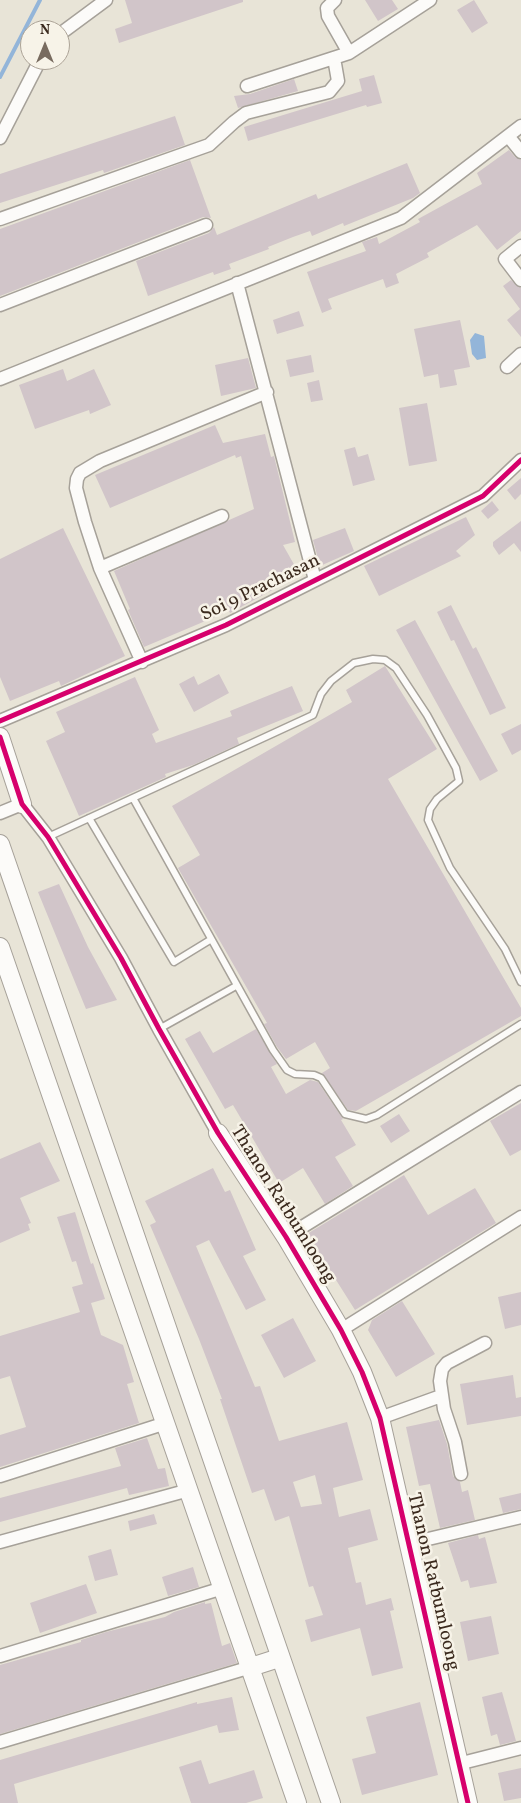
<!DOCTYPE html>
<html>
<head>
<meta charset="utf-8">
<style>
	body { margin:0 }
	#map { position:relative; width:521px; height:1803px; overflow:hidden; background:#e8e4d7; font-family:Vollkorn,serif }
	canvas { display:block }
	.north { position:absolute; left:20px; top:20px; width:50px; height:50px; box-sizing:border-box; background:#f7f3e8; border:1px solid #aca397; border-radius:50%; rotate:0deg; font-size:14px; font-weight:700; line-height:20px; text-align:center; color:#3b2a1e }
	.north::after { content:''; display:block; margin:auto; width:18px; height:22px; background:#786b5f; clip-path:polygon(50% 0,100% 100%,50% 72%,0 100%) }
</style>
</head>
<body>
<div id="map">
<canvas width="521" height="1803"></canvas>
<div class="north">N</div>
</div>
<script>
const ctx = document.querySelector('canvas').getContext('2d');
ctx.lineJoin = 'round';
function paint(path, color) {
  ctx.fillStyle = color;
  ctx.fill(path, 'evenodd');
}
function shape(rows) {
  const path = new Path2D();
  for (const r of rows) {
    path.moveTo(r[0], r[1]);
    for (let i = 2; i < r.length; i += 2) path.lineTo(r[i], r[i + 1]);
  }
  return path;
}
function stroke(path, color, width, dash) {
  ctx.strokeStyle = color;
  ctx.lineWidth = width;
  ctx.lineCap = dash ? 'butt' : 'round';
  ctx.setLineDash(dash || []);
  ctx.stroke(path);
}
function label(font, color, halo, rows, align = 'center') {
  ctx.font = font + ' Vollkorn,serif';
  ctx.lineWidth = 5;
  ctx.setLineDash([]);
  ctx.textBaseline = 'middle';
  ctx.strokeStyle = halo;
  ctx.fillStyle = color;
  for (const [text, x, y, turn = 0] of rows) {
    ctx.save();
    ctx.translate(x, y);
    ctx.rotate((+turn || 0) * Math.PI / 180);
    ctx.textAlign = isNaN(turn) ? turn : align;
    if (halo) ctx.strokeText(text, 0, 0);
    ctx.fillText(text, 0, 0);
    ctx.restore();
  }
}
const water = shape([
	[475,333,484,336,486,358,477,360,472,354,470,340]
]);
const stream = shape([
	[0,77,40,0]
]);
const building = shape([
	[125,0,243,0,243,2,119,43,115,29,132,23],
	[365,0,392,0,398,9,378,21],
	[474,0,488,23,472,33,457,10],
	[374,75,382,103,367,107,366,105,248,141,244,127,362,91,359,79],
	[294,79,298,91,238,108,234,96,250,94],
	[175,116,185,145,104,173,103,170,0,203,0,174],
	[509,150,515,157,521,160,521,231,497,250,477,225,427,253,429,257,396,274,399,283,386,288,383,279,328,299,332,309,322,313,307,272,366,251,362,242,377,237,379,244,420,222,418,219,482,184,477,173],
	[190,160,211,218,203,217,0,296,0,229],
	[407,163,420,193,413,198,344,226,343,223,312,236,310,231,293,237,268,247,269,249,229,264,231,269,214,275,213,272,148,296,136,261,209,233,214,227,217,235,316,194,318,199],
	[511,280,521,288,521,337,507,320,520,309,503,286],
	[299,311,304,326,277,334,273,320],
	[460,320,470,367,454,370,457,385,440,388,438,374,424,377,414,329],
	[311,355,314,372,290,377,286,360],
	[248,358,256,388,221,396,215,365],
	[63,369,67,381,94,369,111,405,90,414,89,410,35,429,19,385],
	[319,380,323,400,311,402,307,383],
	[427,403,437,461,409,466,399,408],
	[215,425,223,443,265,434,271,457,274,456,295,542,283,545,300,575,230,613,229,611,144,647,128,610,130,609,114,571,254,509,241,456,236,458,235,455,110,508,95,475],
	[355,447,358,457,368,454,375,480,353,486,344,450],
	[521,478,521,494,515,500,507,490],
	[492,501,499,510,488,519,481,511],
	[466,517,475,535,456,551,461,556,379,596,364,566],
	[521,521,521,552,514,543,499,555,493,546,493,542],
	[63,528,125,656,61,686,59,681,10,701,0,677,0,559],
	[345,528,354,551,320,566,313,540],
	[451,605,473,649,476,647,506,708,490,715,454,640,451,641,437,612],
	[415,620,498,771,480,781,396,630],
	[385,666,437,749,388,779,521,1008,521,1016,356,1111,348,1110,322,1073,330,1068,315,1042,286,1059,277,1047,264,1024,267,1023,178,868,200,855,172,806,352,702,346,690],
	[219,674,229,693,194,712,179,684,194,676,198,685],
	[135,677,159,730,152,734,156,743,232,716,230,711,292,686,303,711,237,738,239,744,193,765,165,774,166,777,79,816,46,741,65,732,56,712],
	[521,724,521,750,512,755,501,734],
	[59,884,88,947,117,1000,86,1009,38,892],
	[256,1029,277,1064,271,1067,286,1094,310,1080,318,1082,343,1119,341,1120,356,1145,335,1157,353,1186,325,1204,303,1168,279,1183,233,1105,225,1109,185,1039,200,1031,213,1053],
	[521,1103,521,1150,510,1156,490,1121],
	[399,1114,410,1131,391,1143,380,1126],
	[40,1142,60,1181,20,1198,31,1223,28,1224,30,1230,0,1243,0,1159],
	[213,1168,225,1192,230,1190,256,1250,243,1256,266,1300,246,1310,209,1240,196,1246,255,1387,260,1386,279,1441,347,1422,363,1480,333,1488,339,1517,370,1509,378,1540,348,1548,356,1583,361,1582,366,1605,391,1598,394,1610,390,1611,403,1668,372,1676,360,1628,311,1642,305,1620,323,1615,313,1586,309,1587,289,1516,275,1521,264,1489,252,1493,220,1399,222,1399,199,1339,150,1225,156,1222,145,1201],
	[315,1475,322,1504,301,1507,293,1482],
	[404,1175,428,1215,475,1188,496,1223,355,1310,307,1234],
	[75,1212,91,1264,93,1263,105,1299,91,1303,101,1335,123,1345,134,1382,127,1384,139,1423,0,1467,0,1435,26,1427,10,1376,0,1379,0,1336,80,1312,72,1287,83,1284,76,1261,72,1262,57,1217],
	[521,1292,521,1325,505,1329,498,1297],
	[402,1301,435,1354,396,1377,368,1330,372,1320],
	[293,1318,316,1361,284,1378,261,1335],
	[513,1375,516,1398,521,1397,521,1416,467,1425,460,1384],
	[439,1420,447,1444,453,1476,460,1482,462,1492,468,1490,475,1520,440,1528,430,1484,419,1486,406,1427],
	[147,1438,158,1469,165,1468,169,1486,129,1495,127,1488,0,1522,0,1498,121,1466,115,1448],
	[521,1493,521,1509,503,1513,499,1498],
	[154,1514,157,1524,130,1531,128,1521],
	[478,1535,479,1539,485,1537,497,1583,470,1588,468,1580,461,1582,448,1543],
	[111,1549,118,1575,95,1581,88,1556],
	[193,1567,199,1587,168,1596,162,1577],
	[86,1584,97,1613,40,1633,30,1603],
	[205,1602,205,1604,211,1603,222,1646,230,1643,237,1663,0,1734,0,1665,81,1642,81,1640,106,1632,165,1617,174,1612],
	[491,1616,499,1654,468,1661,460,1622],
	[502,1692,516,1741,500,1745,497,1734,491,1736,482,1697],
	[232,1697,239,1730,219,1733,217,1725,14,1784,18,1803,0,1803,0,1760,197,1702,197,1704],
	[420,1702,438,1775,362,1795,352,1759,376,1753,366,1717],
	[201,1760,209,1784,254,1770,263,1798,246,1803,191,1803,179,1767],
	[521,1768,521,1798,504,1801,498,1773]
]);
const lane = shape([
	[133,798,273,1050,287,1070,295,1074,314,1075,321,1078,345,1114,366,1119,377,1115,521,1024],
	[89,818,174,962,210,940],
	[48,837,313,715,321,694,331,681,354,663,373,659,385,660,396,668,427,715,456,768,459,781,437,799,430,809,428,820,450,868,505,949,521,982],
	[159,1029,236,986]
]);
const street = shape([
	[335,0,327,8,328,16,349,53],
	[60,34,106,0],
	[247,86,349,53,430,0],
	[508,136,521,152],
	[0,138,40,60],
	[0,219,209,145,234,122,246,113,329,92,338,81,334,58],
	[521,246,505,259,521,280],
	[237,283,315,580],
	[0,305,206,225],
	[507,367,521,354],
	[0,379,401,218,521,126],
	[100,568,222,516],
	[142,662,100,568,85,522,76,488,77,479,80,473,100,461,267,392],
	[0,721,226,625,483,496,521,460],
	[0,813,22,804,48,837,121,958,159,1029,218,1133],
	[286,1237,521,1092],
	[341,1330,521,1217],
	[380,1418,441,1396],
	[461,1474,455,1442,444,1409,440,1381,442,1369,447,1363,485,1343],
	[0,1476,166,1423],
	[0,1542,189,1490],
	[407,1544,521,1517],
	[0,1656,223,1588],
	[0,1742,251,1667],
	[458,1764,521,1748]
]);
const secondary = shape([
	[0,737,22,804],
	[0,844,331,1803],
	[0,947,297,1803],
	[218,1133,286,1237,341,1330,362,1372,380,1418,468,1803],
	[251,1667,279,1658]
]);
const cycleway = shape([
	[0,721,226,625,483,496,521,460],
	[0,737,22,804,48,837,121,958,159,1029,218,1133,286,1237,341,1330,362,1372,380,1418,468,1803]
]);
const streetNames = [
	["Soi 9 Prachasan",261,589,-26],
	["Thanon Ratbumloong",282,1205,58],
	["Thanon Ratbumloong",432,1582,77]
];
paint(water, '#93b5d9');
stroke(stream, '#93b5d9', 4);
paint(building, '#d1c5c9');
stroke(lane, '#a6a199', 9);
stroke(street, '#a6a199', 15);
stroke(secondary, '#a6a199', 20);
stroke(lane, '#fcfbf9', 6);
stroke(street, '#fcfbf9', 12);
stroke(secondary, '#fcfbf9', 18);
stroke(cycleway, '#d6006c', 5);
label('19px', '#3b2a1e', '#f7f3e8', streetNames);
</script>
</body>
</html>
